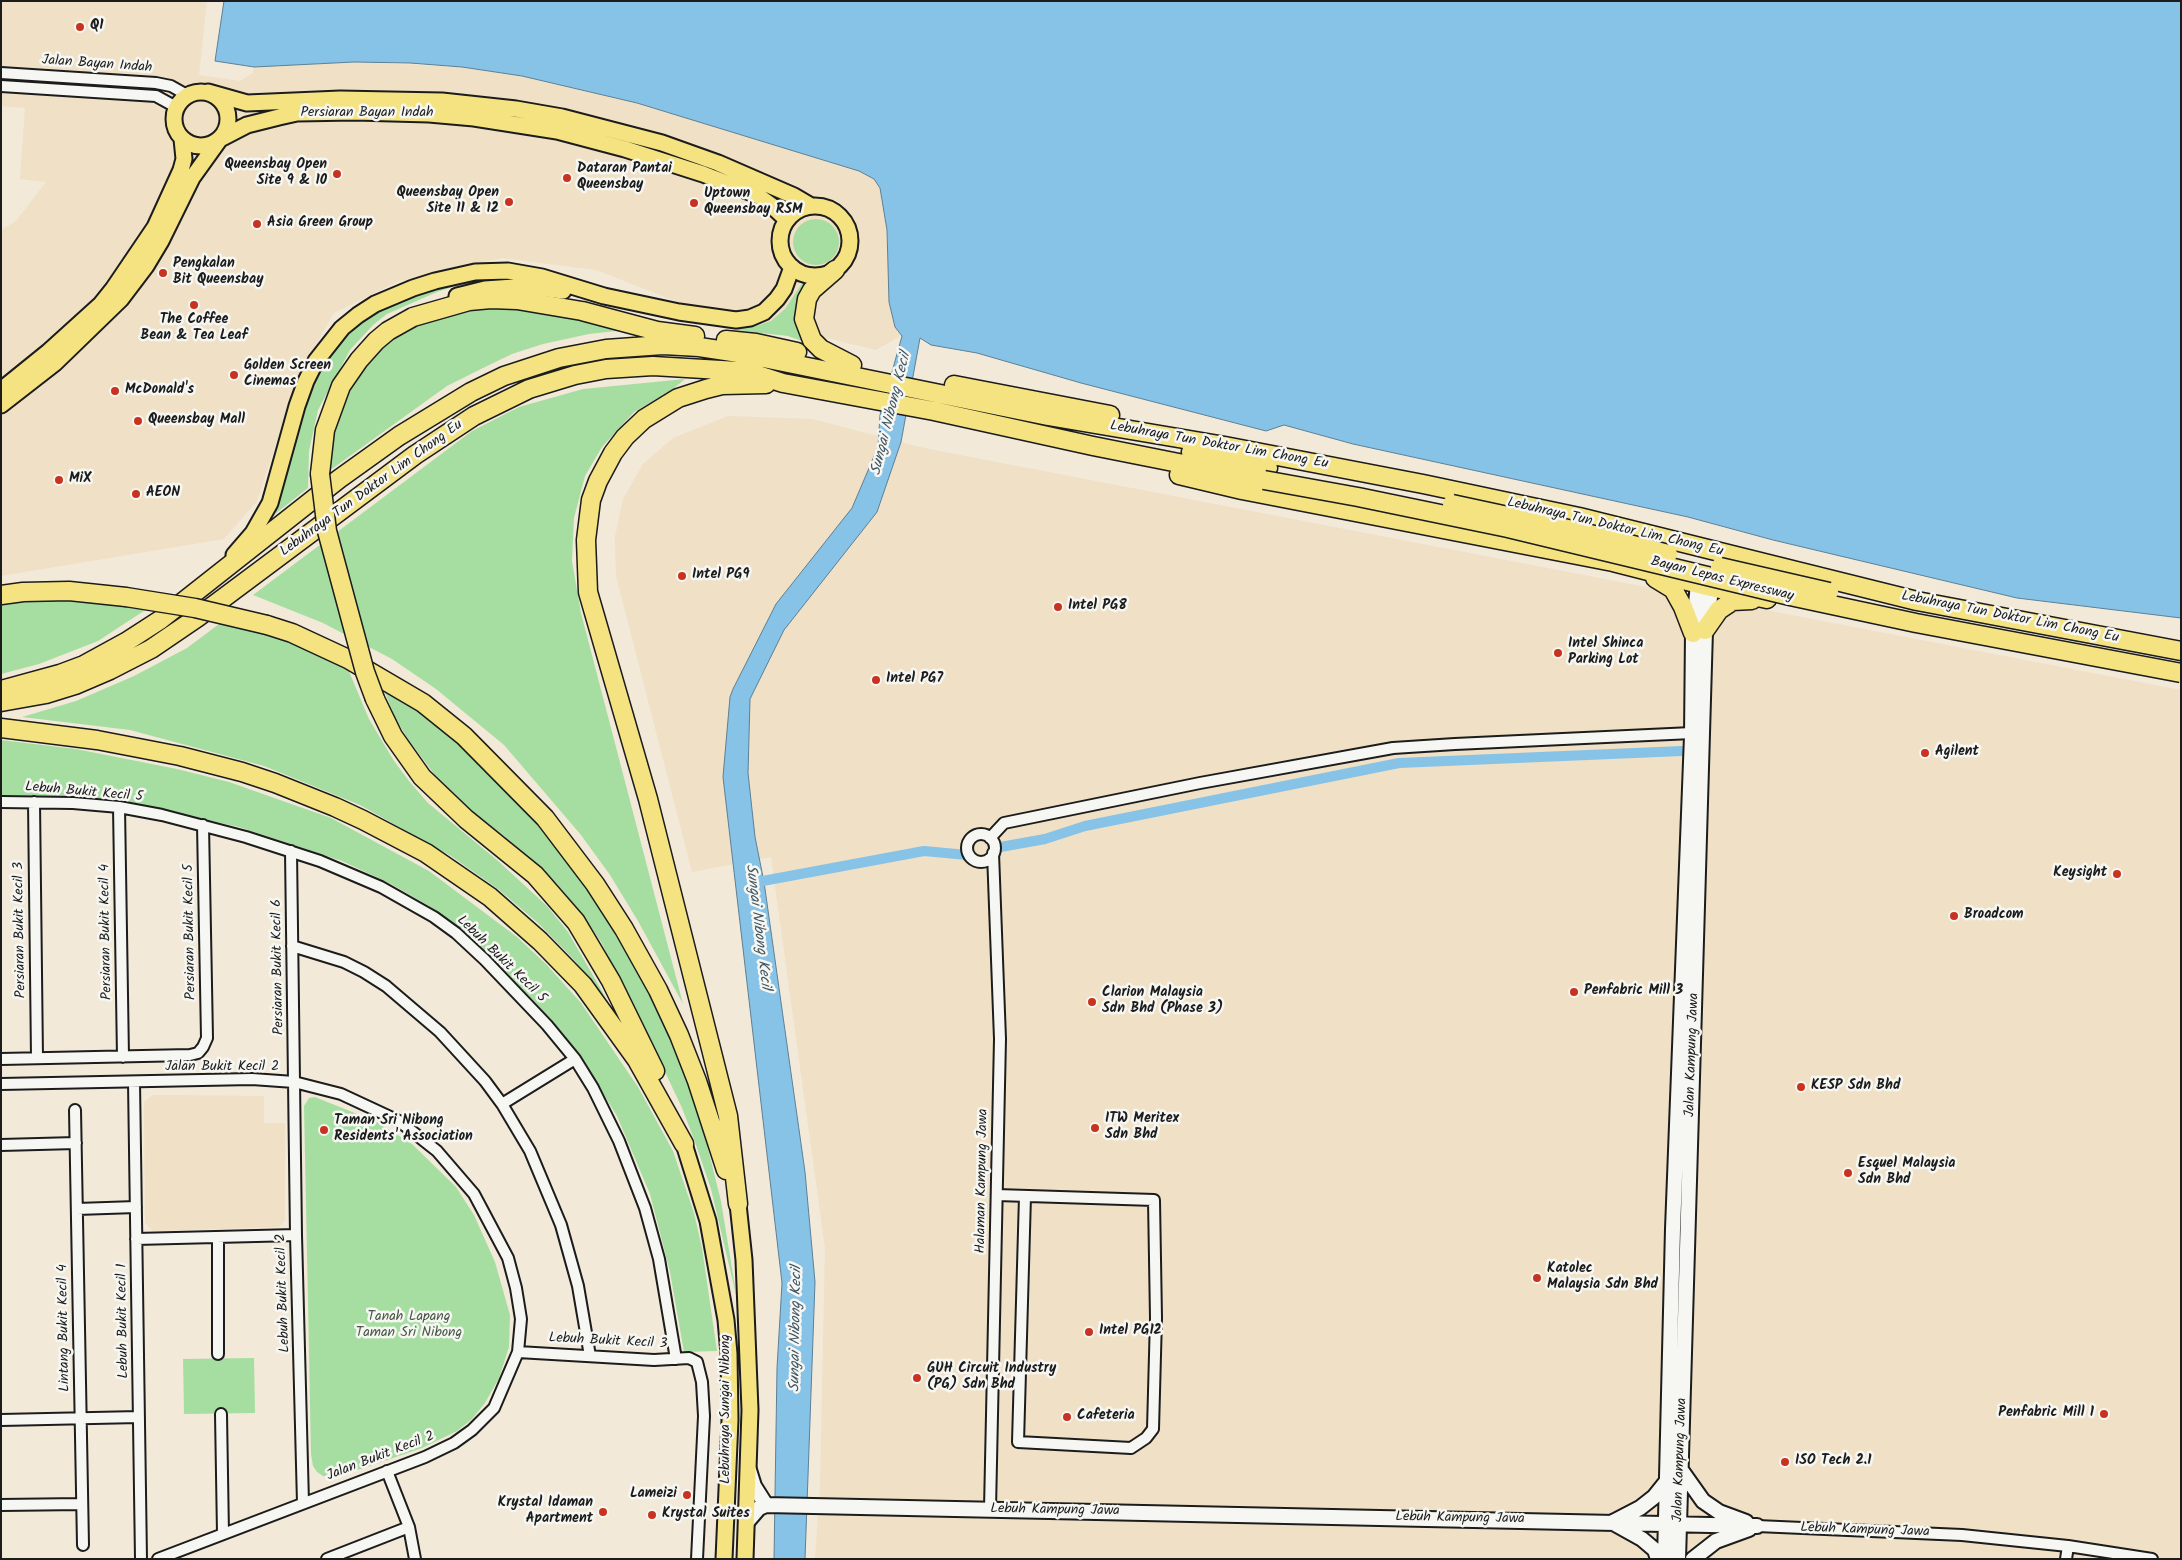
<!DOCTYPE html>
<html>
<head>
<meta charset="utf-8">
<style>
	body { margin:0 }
	#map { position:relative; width:2182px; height:1560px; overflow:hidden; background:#f2e9d8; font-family:Kalam,sans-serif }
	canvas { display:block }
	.frame { position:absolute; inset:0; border:2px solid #1c1c1c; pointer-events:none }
</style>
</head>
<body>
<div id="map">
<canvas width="2182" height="1560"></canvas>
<div class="frame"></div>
</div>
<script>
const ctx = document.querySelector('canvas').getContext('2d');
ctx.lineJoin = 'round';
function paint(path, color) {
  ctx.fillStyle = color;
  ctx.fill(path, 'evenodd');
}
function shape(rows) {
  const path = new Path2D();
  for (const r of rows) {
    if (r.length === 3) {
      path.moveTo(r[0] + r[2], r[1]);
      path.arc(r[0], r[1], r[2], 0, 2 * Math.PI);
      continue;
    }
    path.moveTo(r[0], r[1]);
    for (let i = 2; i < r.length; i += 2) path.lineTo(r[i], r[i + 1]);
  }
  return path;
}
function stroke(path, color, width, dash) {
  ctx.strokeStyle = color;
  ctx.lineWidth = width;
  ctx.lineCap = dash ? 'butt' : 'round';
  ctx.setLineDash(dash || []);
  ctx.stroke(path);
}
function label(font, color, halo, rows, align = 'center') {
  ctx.font = font + ' Kalam,sans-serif';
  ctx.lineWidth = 5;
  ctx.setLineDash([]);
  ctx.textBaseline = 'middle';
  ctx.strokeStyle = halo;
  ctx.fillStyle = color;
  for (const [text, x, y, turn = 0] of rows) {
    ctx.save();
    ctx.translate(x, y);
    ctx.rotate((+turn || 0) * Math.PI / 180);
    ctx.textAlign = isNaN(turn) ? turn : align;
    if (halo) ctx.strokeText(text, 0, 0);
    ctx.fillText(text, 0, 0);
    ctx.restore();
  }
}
const built = shape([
	[1,1,207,1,199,75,240,81,253,73,254,67,354,62,462,67,522,76,637,103,859,171,874,179,880,188,887,230,889,302,895,327,902,335,876,350,678,302,596,270,502,258,399,281,334,313,299,374,257,501,224,539,1,576,1,230,16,221,46,182,20,179,25,108,1,106],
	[728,416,812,419,924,448,2181,690,2181,1559,815,1559,820,1487,825,1248,771,857,692,872,616,576,615,537,623,499,643,464,673,438],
	[153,1095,264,1096,264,1123,285,1123,285,1220,279,1227,153,1231,145,1223,144,1102]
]);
const green = shape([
	[816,242,23],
	[483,277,437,292,387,314,373,325,350,350,318,410,309,451,308,488,270,518,287,469,304,406,330,353,346,335,367,316,424,291],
	[803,282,804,284,800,295,810,344,788,336,734,330,735,327,756,326,771,321,785,309],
	[471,307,531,308,625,330,589,334,543,344,512,354,481,369,447,386,329,471,332,437,336,419,348,393,368,362,386,342,418,323],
	[685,379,673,389,634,412,602,447,585,476,574,518,572,561,581,613,683,1004,638,921,610,875,581,835,504,745,436,689,392,659,323,623,253,595,472,431,519,407,583,389],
	[101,599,156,603,98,641,39,664,1,674,1,604,27,600],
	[223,621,286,637,348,669,369,719,394,761,409,781,428,803,497,860,547,906,568,932,606,998,574,960,538,923,498,889,451,856,360,805,264,766,130,730,22,717,76,701,134,676,187,648],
	[380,680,446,728,500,780,557,844,599,904,633,960,665,1025,686,1072,698,1109,721,1201,737,1299,711,1189,695,1142,682,1108,650,1040,601,942,582,914,556,883,503,835,485,822,443,786,408,739,395,718],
	[1,740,76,749,177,769,229,782,331,818,429,871,517,937,546,964,581,1003,638,1087,673,1151,694,1213,702,1248,717,1351,684,1352,670,1272,650,1194,617,1116,578,1053,554,1023,500,966,464,932,429,906,391,884,342,861,239,827,129,803,71,797,1,796],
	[315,1097,377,1122,412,1144,456,1187,474,1215,495,1262,510,1315,509,1347,499,1378,485,1403,472,1419,457,1431,422,1448,364,1468,331,1477,323,1476,317,1472,313,1466,311,1454,304,1106,309,1098],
	[254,1358,255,1413,184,1414,183,1359]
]);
const water = shape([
	[224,1,2181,1,2181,618,2017,598,1773,540,1688,517,1353,444,1284,425,1266,431,1081,383,977,353,931,345,920,338,901,442,877,512,784,630,750,699,748,773,755,837,764,882,805,1172,815,1282,805,1559,774,1559,777,1368,782,1283,723,777,730,697,733,689,776,604,852,508,878,447,880,415,902,336,895,327,889,302,887,230,880,188,874,179,859,171,637,103,522,76,462,67,410,63,354,62,254,67,215,61,224,1]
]);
const canal = shape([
	[995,848,1045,839,1085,826,1399,763,1682,751],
	[752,883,924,851,967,855]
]);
const street = shape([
	[1,73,156,83,171,86,187,95],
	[1,86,156,96,176,107],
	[1,802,73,803,119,807,162,815,246,837,320,861,381,887,434,917,456,933,485,960,547,1025,575,1059,593,1088,619,1141,645,1208,659,1259,676,1359],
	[34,802,37,1058],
	[119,807,123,1057],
	[981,848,14],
	[990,838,1004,823,1200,783,1393,748,1455,744,1692,733],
	[291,851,296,1235,303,1503],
	[292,946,344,962,364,972,386,986,440,1032,485,1081,502,1104,530,1151,561,1225,578,1286,590,1356],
	[1,1059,190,1055,198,1053,203,1047,207,1038,203,825],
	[134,1082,141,1559],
	[1,1084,252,1079,294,1082,341,1094,399,1121,437,1151,474,1194,508,1258,516,1288,521,1319,518,1352,494,1408,472,1430,454,1443,425,1457,158,1559],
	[502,1104,575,1059],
	[75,1110,83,1545],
	[1,1145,76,1143],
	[997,1195,1154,1200,1156,1318,1153,1429,1146,1438,1131,1448,1018,1442,1025,1196],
	[77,1209,136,1207],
	[136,1239,296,1235],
	[518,1352,654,1360,689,1358,697,1362,702,1382,704,1416,697,1559],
	[218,1354,218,1237],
	[221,1414,223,1534],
	[1,1420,139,1417],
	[387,1471,409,1527,415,1559],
	[1,1505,82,1504],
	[990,1509,1000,1039,993,853],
	[1757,1526,1962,1535,2068,1546,2152,1559],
	[327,1559,409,1527],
	[2066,1559,2068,1546]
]);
const secondary = shape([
	[749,1470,754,1486,766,1505],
	[1681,1470,1703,1501,1719,1512,1746,1522],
	[1613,1522,1640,1508,1654,1497,1666,1482],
	[746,1523,759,1508,766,1505,1757,1526],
	[1615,1524,1642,1539,1655,1550,1658,1559],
	[1665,1559,1673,1229,1692,736,1693,633,1698,584],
	[1678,1559,1705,630,1713,578],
	[1693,1559,1716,1541,1749,1529]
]);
const primary = shape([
	[201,119,27],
	[208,92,247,103,340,99,442,101,516,109,562,117,662,143,718,163,794,196,811,206],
	[815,241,35],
	[457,296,485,289,514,287,532,287,563,291],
	[1,390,48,352,101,304,113,289,155,227,181,170,184,159,182,139],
	[1,405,55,363,121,299,146,266,161,241,192,178,220,139,247,125,279,117,297,113,355,112,429,114,474,118,557,131,625,149,703,174,757,195,771,205,787,220],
	[234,555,253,533,270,503,297,406,306,381,316,361,342,328,358,315,375,304,413,288,435,281,475,272,508,271,542,277,604,296,679,312,736,320,750,318,764,312,777,299,784,289,792,267],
	[684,1144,708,1221,726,1320,729,1354,730,1420,724,1559],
	[738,1204,744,1260,750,1410,745,1559]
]);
const highway = shape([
	[835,270,812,290,807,299,804,319,812,340,821,349,852,365],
	[726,340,756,343,797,352],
	[954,385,1110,415],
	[1191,452,1268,468],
	[320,474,325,430,341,386,359,360,376,341,388,331,413,317,469,301,491,299,517,300,582,311,657,331,695,336],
	[1179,475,1242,490,1613,562,1711,587,1767,599],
	[1655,578,1673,589,1683,607,1693,633],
	[1,595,23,592,69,591,126,597],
	[267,625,292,633,348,659,423,703,464,736,545,818,595,884,624,929,658,990,679,1035,697,1081,726,1170],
	[1705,630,1719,610,1728,604,1732,601,1752,600],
	[1,690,60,674,84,665,126,642,160,620,339,479,399,436,471,392,504,376,559,358,606,349,663,345,699,347,739,353,1048,416,1225,446,1423,484,1579,517,1917,601,2181,651],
	[375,699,393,736,422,777,466,819,535,875,576,922,611,981,655,1071],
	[1,702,46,694,75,685,110,670,151,649,198,617,415,455,474,416,529,389,575,375,606,369,653,366,738,371,758,375,783,383,934,411,1093,446,1264,480],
	[1,728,97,740,180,756,242,772,275,783,335,807,363,820,426,853,490,897,540,941,583,985,637,1060,684,1144],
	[738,1204,728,1116,648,799,588,592,586,540,591,500,598,481,613,453,625,437,644,419,678,398,706,389,722,385,766,384]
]);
const highwayBridge = shape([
	[320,474,327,531,365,672,375,699],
	[1264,480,1358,497,1508,528,1790,596,1916,623,2181,673],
	[1452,504,1582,532,1668,554],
	[1720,567,1829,592],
	[126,597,195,608,267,625]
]);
const markers = [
	[80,27,5,"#c8321e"],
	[337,174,5,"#c8321e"],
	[567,178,5,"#c8321e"],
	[509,202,5,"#c8321e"],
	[694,203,5,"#c8321e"],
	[257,224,5,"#c8321e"],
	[163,273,5,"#c8321e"],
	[194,305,5,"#c8321e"],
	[234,375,5,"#c8321e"],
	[115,391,5,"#c8321e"],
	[138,421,5,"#c8321e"],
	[59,480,5,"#c8321e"],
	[136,494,5,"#c8321e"],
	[682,576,5,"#c8321e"],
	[1058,607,5,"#c8321e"],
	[1558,653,5,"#c8321e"],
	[876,680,5,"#c8321e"],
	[1925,753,5,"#c8321e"],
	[2117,874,5,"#c8321e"],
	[1954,916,5,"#c8321e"],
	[1574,992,5,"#c8321e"],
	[1092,1002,5,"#c8321e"],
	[1801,1087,5,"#c8321e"],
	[1095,1128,5,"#c8321e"],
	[324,1130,5,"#c8321e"],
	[1848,1173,5,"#c8321e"],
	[1537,1278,5,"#c8321e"],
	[1089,1332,5,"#c8321e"],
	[917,1378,5,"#c8321e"],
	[2104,1414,5,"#c8321e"],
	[1067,1417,5,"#c8321e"],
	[1785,1462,5,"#c8321e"],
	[687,1495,5,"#c8321e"],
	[603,1512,5,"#c8321e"],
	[652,1515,5,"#c8321e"]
];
const poiNames = [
	["Q1",90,27],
	["Queensbay Open",327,166,"right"],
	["Site 9 & 10",327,182,"right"],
	["Dataran Pantai",577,170],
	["Queensbay",577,186],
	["Queensbay Open",499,194,"right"],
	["Site 11 & 12",499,210,"right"],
	["Uptown",704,195],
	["Queensbay RSM",704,211],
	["Asia Green Group",267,224],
	["Pengkalan",173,265],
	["Bit Queensbay",173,281],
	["The Coffee",194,321,"center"],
	["Bean & Tea Leaf",194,337,"center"],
	["Golden Screen",244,367],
	["Cinemas",244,383],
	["McDonald's",125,391],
	["Queensbay Mall",148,421],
	["MiX",69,480],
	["AEON",146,494],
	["Intel PG9",692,576],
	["Intel PG8",1068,607],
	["Intel Shinca",1568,645],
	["Parking Lot",1568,661],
	["Intel PG7",886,680],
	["Agilent",1935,753],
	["Keysight",2107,874,"right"],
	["Broadcom",1964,916],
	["Penfabric Mill 3",1584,992],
	["Clarion Malaysia",1102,994],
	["Sdn Bhd (Phase 3)",1102,1010],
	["KESP Sdn Bhd",1811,1087],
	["ITW Meritex",1105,1120],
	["Sdn Bhd",1105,1136],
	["Taman Sri Nibong",334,1122],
	["Residents' Association",334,1138],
	["Esquel Malaysia",1858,1165],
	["Sdn Bhd",1858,1181],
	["Katolec",1547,1270],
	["Malaysia Sdn Bhd",1547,1286],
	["Intel PG12",1099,1332],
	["GUH Circuit Industry",927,1370],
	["(PG) Sdn Bhd",927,1386],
	["Penfabric Mill 1",2094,1414,"right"],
	["Cafeteria",1077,1417],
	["ISO Tech 2.1",1795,1462],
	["Lameizi",677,1495,"right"],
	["Krystal Idaman",593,1504,"right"],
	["Apartment",593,1520,"right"],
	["Krystal Suites",662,1515]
];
const streetNames = [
	["Jalan Bayan Indah",97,65,4],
	["Persiaran Bayan Indah",367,114],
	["Lebuhraya Tun Doktor Lim Chong Eu",1219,446,10],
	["Lebuhraya Tun Doktor Lim Chong Eu",372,489,-36],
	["Lebuhraya Tun Doktor Lim Chong Eu",1615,528,13],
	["Bayan Lepas Expressway",1722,580,14],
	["Lebuhraya Tun Doktor Lim Chong Eu",2010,618,11],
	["Lebuh Bukit Kecil 5",84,793,5],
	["Persiaran Bukit Kecil 3",21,930,-91],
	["Persiaran Bukit Kecil 4",107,932,-91],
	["Persiaran Bukit Kecil 5",191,932,-91],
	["Lebuh Bukit Kecil 5",501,960,44],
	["Persiaran Bukit Kecil 6",279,967,-91],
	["Jalan Kampung Jawa",1693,1055,-88],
	["Jalan Bukit Kecil 2",222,1068],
	["Halaman Kampung Jawa",983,1181,-89],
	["Lebuh Bukit Kecil 2",284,1293,-92],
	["Lebuh Bukit Kecil 1",124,1321,-91],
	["Lintang Bukit Kecil 4",65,1328,-91],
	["Lebuh Bukit Kecil 3",608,1342,3],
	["Lebuhraya Sungai Nibong",727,1409,-90],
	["Jalan Bukit Kecil 2",381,1457,-21],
	["Jalan Kampung Jawa",1681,1460,-88],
	["Lebuh Kampung Jawa",1055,1511,1],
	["Lebuh Kampung Jawa",1460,1519,1],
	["Lebuh Kampung Jawa",1865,1531,2]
];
const parkNames = [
	["Tanah Lapang",409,1318],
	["Taman Sri Nibong",409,1334]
];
const waterNames = [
	["Sungai Nibong Kecil",892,414,-76],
	["Sungai Nibong Kecil",757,927,83],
	["Sungai Nibong Kecil",797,1329,-89]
];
paint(built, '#efe0c6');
paint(green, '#a6dea2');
paint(water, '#87c2e7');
stroke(water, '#5c8096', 1);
stroke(canal, '#87c2e7', 10);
stroke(street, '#1c1c1c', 14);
stroke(secondary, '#1c1c1c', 18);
stroke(primary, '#1c1c1c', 19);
stroke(highway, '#1c1c1c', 21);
stroke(street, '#f6f6f2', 10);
stroke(secondary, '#f6f6f2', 14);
stroke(primary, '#f5e382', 15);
stroke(highway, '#f5e382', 18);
stroke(highwayBridge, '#1c1c1c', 21, []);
stroke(highwayBridge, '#f5e382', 18);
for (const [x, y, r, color] of markers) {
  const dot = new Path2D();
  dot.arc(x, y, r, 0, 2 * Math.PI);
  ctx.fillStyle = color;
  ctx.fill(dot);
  stroke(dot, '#f6f6f2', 2);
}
label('bold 14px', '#1c1c1c', '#f6f6f2', poiNames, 'left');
label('14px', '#1c1c1c', '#f6f6f2', streetNames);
label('14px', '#455644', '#f6f6f2', parkNames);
label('italic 15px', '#415663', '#f6f6f2', waterNames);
</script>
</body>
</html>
